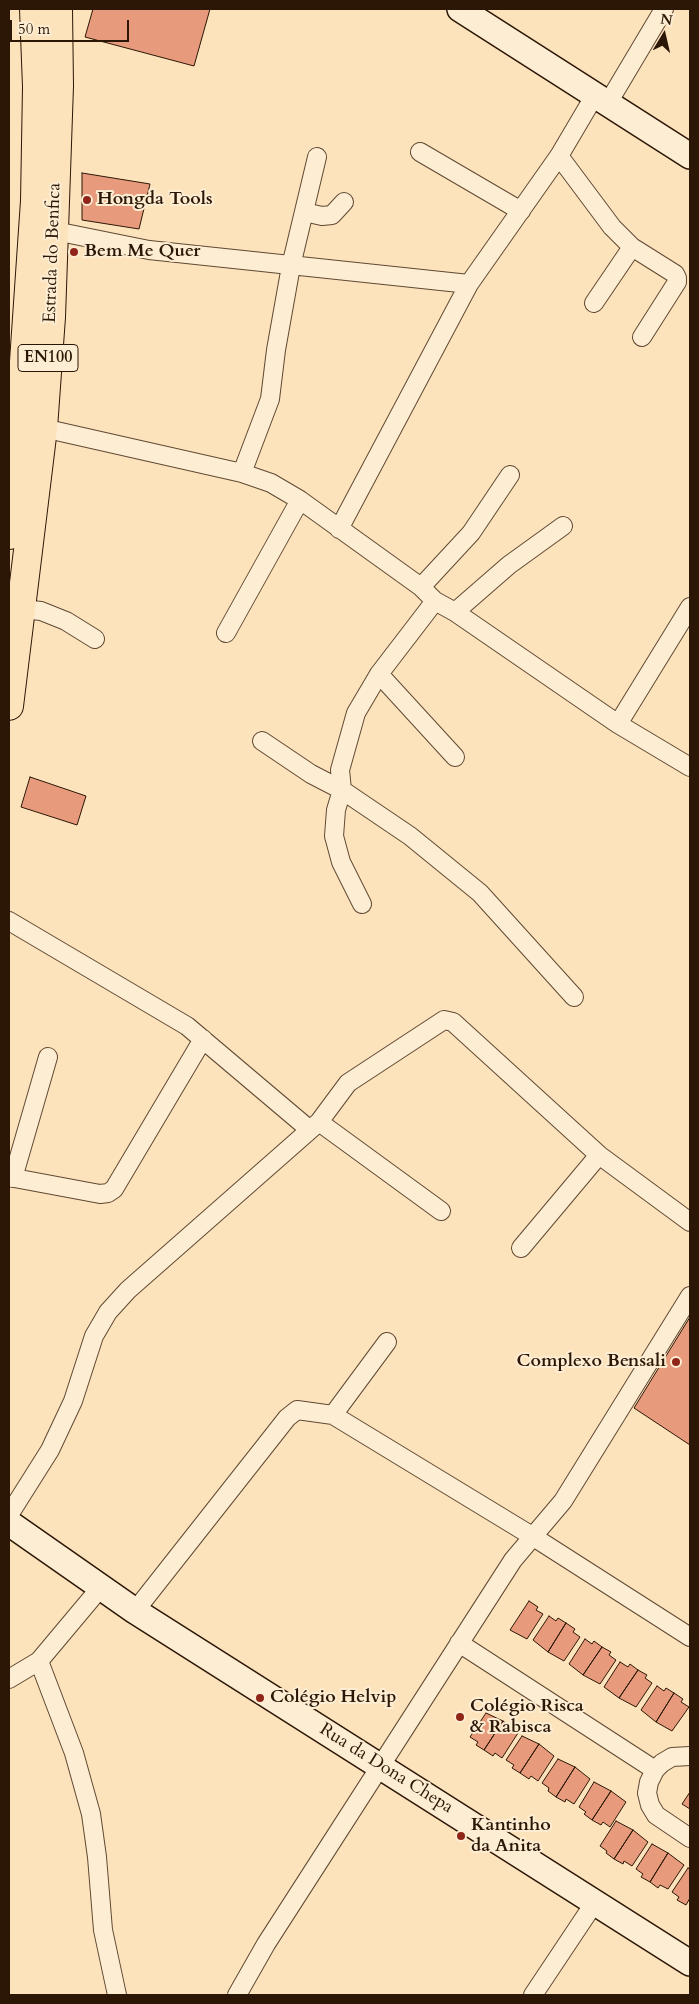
<!DOCTYPE html>
<html>
<head>
<meta charset="utf-8">
<style>
	body { margin:0 }
	#map { position:relative; width:699px; height:2004px; overflow:hidden; background:#fce3bb; font-family:Cardo,serif }
	canvas { display:block }
	.frame { position:absolute; inset:0; border:10px solid #2c1606; pointer-events:none }
	.north { position:absolute; left:639px; top:10px; width:50px; height:50px; -webkit-text-stroke:4px #fdedd3; paint-order:stroke; rotate:9deg; font-size:14px; font-weight:700; line-height:20px; text-align:center; color:#2c1606 }
	.north::after { content:''; display:block; margin:auto; width:18px; height:22px; background:#2c1606; clip-path:polygon(50% 0,100% 100%,50% 72%,0 100%) }
	.scale { position:absolute; left:10px; top:20px; width:119px; height:22px; box-sizing:border-box; border:2px solid #2c1606; border-top:0; padding-left:6px; font-size:15px; line-height:18px; white-space:nowrap; color:#2c1606; -webkit-text-stroke:4px #fdedd3; paint-order:stroke }
</style>
</head>
<body>
<div id="map">
<canvas width="699" height="2004"></canvas>
<div class="frame"></div>
<div class="north">N</div>
<div class="scale">50 m</div>
</div>
<script>
const ctx = document.querySelector('canvas').getContext('2d');
ctx.lineJoin = 'round';
function paint(path, color) {
  ctx.fillStyle = color;
  ctx.fill(path, 'evenodd');
}
function shape(rows) {
  const path = new Path2D();
  for (const r of rows) {
    path.moveTo(r[0], r[1]);
    for (let i = 2; i < r.length; i += 2) path.lineTo(r[i], r[i + 1]);
  }
  return path;
}
function stroke(path, color, width, dash) {
  ctx.strokeStyle = color;
  ctx.lineWidth = width;
  ctx.lineCap = dash ? 'butt' : 'round';
  ctx.setLineDash(dash || []);
  ctx.stroke(path);
}
function label(font, color, halo, rows, align = 'center') {
  ctx.font = font + ' Cardo,serif';
  ctx.lineWidth = 4;
  ctx.setLineDash([]);
  ctx.textBaseline = 'middle';
  ctx.strokeStyle = halo;
  ctx.fillStyle = color;
  for (const [text, x, y, turn = 0] of rows) {
    ctx.save();
    ctx.translate(x, y);
    ctx.rotate((+turn || 0) * Math.PI / 180);
    ctx.textAlign = isNaN(turn) ? turn : align;
    if (halo) ctx.strokeText(text, 0, 0);
    ctx.fillText(text, 0, 0);
    ctx.restore();
  }
}
const building = shape([
	[93,9,210,9,194,66,85,37,93,9],
	[82,173,150,184,139,229,82,220,82,173],
	[30,777,86,796,77,825,21,807,30,777],
	[690,1317,690,1445,634,1408,690,1317],
	[529,1601,538,1607,536,1610,543,1614,527,1639,510,1630,529,1601],
	[549,1616,556,1621,558,1618,566,1623,548,1652,533,1640,549,1616],
	[566,1623,575,1629,573,1632,580,1637,564,1661,548,1652,566,1623],
	[585,1639,592,1644,594,1641,602,1647,583,1675,569,1664,585,1639],
	[602,1647,611,1652,609,1655,616,1660,600,1684,583,1675,602,1647],
	[620,1662,628,1667,630,1664,638,1670,619,1698,604,1687,620,1662],
	[638,1670,647,1675,645,1678,652,1683,636,1707,619,1698,638,1670],
	[657,1686,664,1691,666,1688,674,1693,656,1722,641,1710,657,1686],
	[674,1693,683,1699,681,1702,689,1707,672,1731,656,1722,674,1693],
	[486,1713,503,1721,484,1750,476,1745,478,1742,470,1737,486,1713],
	[503,1721,518,1733,502,1758,495,1753,493,1756,484,1750,503,1721],
	[522,1736,539,1744,520,1773,512,1768,514,1765,506,1760,522,1736],
	[539,1744,554,1756,538,1781,531,1776,529,1779,520,1773,539,1744],
	[558,1759,575,1767,556,1797,548,1791,549,1788,542,1783,558,1759],
	[575,1767,590,1779,574,1804,566,1799,565,1802,556,1797,575,1767],
	[594,1782,611,1791,592,1820,584,1814,586,1812,579,1807,594,1782],
	[611,1791,626,1802,610,1827,603,1822,601,1825,592,1820,611,1791],
	[690,1792,690,1809,682,1804,690,1792],
	[616,1821,633,1830,614,1859,606,1853,607,1851,600,1846,616,1821],
	[633,1830,648,1842,632,1866,624,1861,623,1864,614,1859,633,1830],
	[652,1844,668,1853,650,1882,641,1877,643,1874,636,1869,652,1844],
	[668,1853,684,1865,668,1889,660,1885,658,1888,650,1882,668,1853],
	[688,1868,690,1869,690,1898,686,1905,677,1900,679,1897,672,1892,688,1868]
]);
const street = shape([
	[608,103,664,9],
	[420,152,521,211],
	[559,156,612,227,632,247,675,274,677,278,677,282,642,337],
	[304,212,322,216,332,215,344,202],
	[55,231,149,250,469,284],
	[594,303,632,247],
	[43,428,242,473,271,483,300,500,421,587,435,601,455,612,618,724,690,767],
	[242,473,270,399,276,350,291,266,317,157],
	[339,529,469,284,559,156,595,95],
	[421,587,471,533,510,475],
	[22,609,41,611,66,621,95,639],
	[455,612,509,565,563,526],
	[226,633,300,500],
	[379,674,455,757],
	[618,724,690,607],
	[262,741,311,774,342,790,410,836,480,893,574,997],
	[362,904,341,862,334,836,336,810,342,790,340,770,356,713,379,674,435,601],
	[9,921,187,1026,310,1130],
	[319,1122,441,1211],
	[9,1177,100,1194,108,1193,114,1189,203,1039],
	[13,1178,48,1057],
	[521,1248,599,1155],
	[333,1415,387,1342],
	[9,1515,50,1450,73,1401,94,1336,108,1312,128,1290,319,1122,348,1083,444,1020,453,1022,599,1155,690,1222],
	[135,1611,287,1418,297,1410,333,1415,532,1536,690,1637],
	[459,1643,655,1770],
	[39,1661,74,1753,91,1814,97,1857,103,1930,117,1995],
	[9,1679,39,1661,101,1587],
	[690,1756,672,1757,662,1763,655,1770,649,1782,647,1793,650,1805,656,1815,690,1838],
	[237,1995,266,1944,513,1560,563,1501,690,1296],
	[533,1995,595,1902]
]);
const secondary = shape([
	[460,9,690,156],
	[9,1523,135,1611,690,1963]
]);
const highway = shape([
	[9,535,22,391,35,201,37,87,34,9],
	[9,706,43,428,51,317,59,86,58,9]
]);
const markers = [
	[87,200,5,"#8f2418"],
	[74,252,5,"#8f2418"],
	[676,1362,5,"#8f2418"],
	[260,1698,5,"#8f2418"],
	[460,1717,5,"#8f2418"],
	[461,1836,5,"#8f2418"]
];
const shields = [
	[48,358,60]
];
const shieldNames = [
	["EN100",48,358]
];
const poiNames = [
	["Hongda Tools",97,200],
	["Bem Me Quer",84,252],
	["Complexo Bensali",666,1362,"right"],
	["Colégio Helvip",270,1698],
	["Colégio Risca",470,1707],
	["& Rabisca",470,1728],
	["Kantinho",471,1826],
	["da Anita",471,1847]
];
const streetNames = [
	["Estrada do Benfica",53,253,-88],
	["Rua da Dona Chepa",386,1769,32]
];
paint(building, '#e79b7c');
stroke(building, '#2c1606', 1);
stroke(street, '#604933', 20);
stroke(secondary, '#2c1606', 28);
stroke(highway, '#2c1606', 30);
stroke(street, '#fdedd3', 18);
stroke(secondary, '#fdedd3', 25);
stroke(highway, '#fce3bb', 28);
for (const [x, y, r, color] of markers) {
  const dot = new Path2D();
  dot.arc(x, y, r, 0, 2 * Math.PI);
  ctx.fillStyle = color;
  ctx.fill(dot);
  stroke(dot, '#fdedd3', 2);
}
for (const [x, y, w] of shields) {
  const box = new Path2D();
  box.roundRect(x - w / 2, y - 13.5, w, 27, 4);
  ctx.fillStyle = '#fdedd3';
  ctx.fill(box);
  stroke(box, '#2c1606', 1);
}
label('bold 16px', '#2c1606', null, shieldNames);
label('bold 18px', '#2c1606', '#fdedd3', poiNames, 'left');
label('18px', '#2c1606', '#fdedd3', streetNames);
</script>
</body>
</html>
